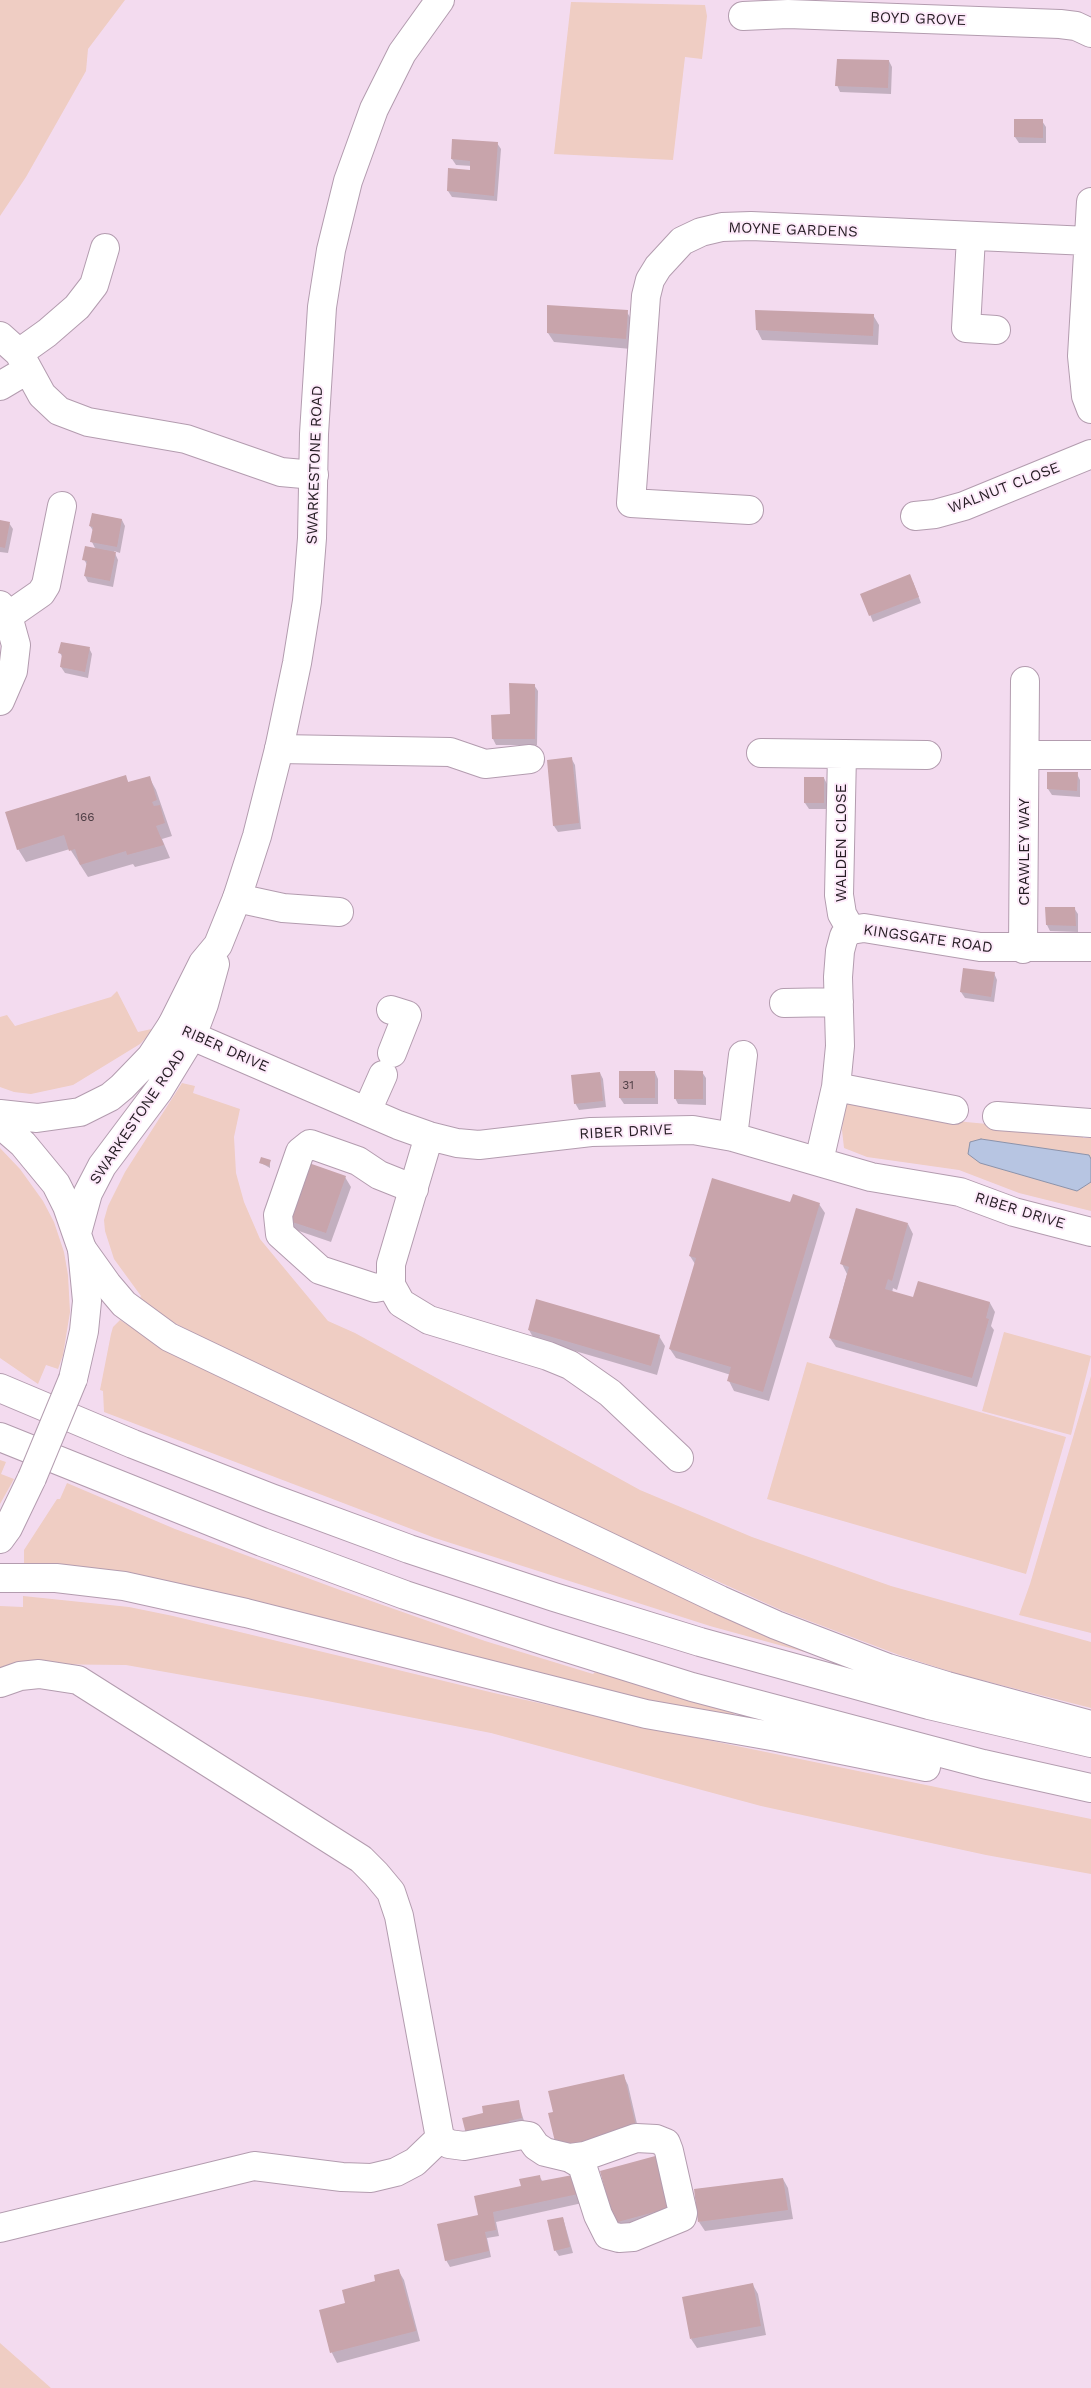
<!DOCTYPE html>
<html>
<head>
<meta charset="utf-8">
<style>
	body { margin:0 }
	canvas { display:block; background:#f3dbef }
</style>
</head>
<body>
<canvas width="1091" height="2388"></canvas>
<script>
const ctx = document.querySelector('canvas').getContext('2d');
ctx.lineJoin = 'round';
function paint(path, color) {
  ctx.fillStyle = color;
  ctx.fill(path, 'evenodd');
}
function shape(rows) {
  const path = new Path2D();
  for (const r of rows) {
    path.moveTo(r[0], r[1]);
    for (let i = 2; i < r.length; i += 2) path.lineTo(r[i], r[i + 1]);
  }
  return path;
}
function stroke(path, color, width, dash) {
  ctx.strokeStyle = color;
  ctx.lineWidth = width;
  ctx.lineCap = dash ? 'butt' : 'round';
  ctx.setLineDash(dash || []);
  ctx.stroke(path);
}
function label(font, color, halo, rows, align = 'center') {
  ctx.font = font + ' "Work Sans",sans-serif';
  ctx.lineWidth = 4;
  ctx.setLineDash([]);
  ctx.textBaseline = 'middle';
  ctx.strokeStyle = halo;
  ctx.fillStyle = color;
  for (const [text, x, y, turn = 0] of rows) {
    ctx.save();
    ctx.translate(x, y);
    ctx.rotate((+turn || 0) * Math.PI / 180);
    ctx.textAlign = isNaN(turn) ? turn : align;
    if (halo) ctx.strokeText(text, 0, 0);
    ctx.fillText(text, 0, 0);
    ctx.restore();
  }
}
const green = shape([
	[0,0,125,0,88,49,86,71,26,177,0,216],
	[571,2,705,5,707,16,702,59,685,57,673,160,554,154],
	[117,991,138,1032,156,1028,140,1044,73,1085,31,1094,14,1092,0,1087,0,1017,7,1015,15,1026,111,997],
	[182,1083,195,1086,193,1093,240,1109,234,1137,236,1173,244,1202,260,1239,328,1321,355,1333,640,1490,752,1537,891,1586,1091,1642,1091,1708,958,1674,899,1655,783,1611,561,1510,254,1365,137,1303,141,1296,114,1259,105,1231,104,1220,108,1206,125,1172],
	[845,1099,966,1122,1083,1133,1083,1138,1091,1138,1091,1159,1089,1155,981,1139,980,1163,1077,1191,1091,1182,1091,1211,1019,1193,959,1170,867,1157,844,1148,842,1130],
	[0,1148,20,1169,43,1201,54,1222,64,1252,68,1275,70,1312,63,1355,58,1369,46,1365,38,1384,0,1358],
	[120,1320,163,1347,870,1670,710,1626,435,1538,104,1412,103,1391,100,1390,111,1334,113,1327],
	[1004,1332,1091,1356,1071,1435,982,1411],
	[807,1362,1066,1437,1026,1574,767,1499],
	[1091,1376,1091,1633,1019,1615,1030,1584],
	[0,1460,6,1462,1,1474,14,1479,0,1504],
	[67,1483,175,1529,340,1590,485,1641,593,1674,595,1672,733,1712,736,1717,732,1720,60,1565,24,1563,24,1550,57,1499,60,1499],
	[23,1596,129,1607,173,1616,494,1693,693,1737,1091,1819,1091,1874,986,1855,761,1806,491,1733,312,1698,126,1665,25,1664,0,1669,0,1606,23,1607],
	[0,2343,51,2388,0,2388]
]);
const water = shape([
	[981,1139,1089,1155,1091,1159,1091,1182,1077,1191,980,1163,968,1154,970,1142,981,1139]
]);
const shadow = shape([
	[889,61,892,67,891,94,840,92,837,85],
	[1042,121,1046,127,1046,143,1019,143,1015,137],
	[497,143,501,149,497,201,452,197,448,191,472,171,472,166,456,165,452,159],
	[627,312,632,321,631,349,554,342,548,333],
	[873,315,879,325,878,345,762,340,757,330],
	[122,520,125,526,120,553,114,551,118,560,113,587,88,582,85,576,87,565,84,559,96,550,92,542,94,532,90,526],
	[0,522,9,523,13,529,8,553,0,552],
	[913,582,921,603,873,622,862,594],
	[89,648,92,654,88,678,65,673,61,667,63,658,60,653],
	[534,685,538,691,537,745,496,745,493,739],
	[571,758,575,765,581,829,558,832,554,826],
	[1077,774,1080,780,1080,797,1052,795,1048,789],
	[125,777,129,783,149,777,156,790,172,836,162,839,170,858,135,867,133,864,88,877,70,849,26,862,18,849],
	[824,778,827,784,827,809,809,809,805,803],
	[1074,908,1078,914,1078,932,1050,931,1047,925],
	[994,973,997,980,994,1002,965,998,961,992],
	[655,1072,658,1079,658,1104,624,1104,620,1098],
	[702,1072,706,1078,706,1105,678,1104,675,1098],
	[600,1073,603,1079,606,1107,579,1110,575,1103],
	[270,1161,270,1168,261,1163],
	[345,1177,351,1187,331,1242,293,1229,288,1220],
	[791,1204,819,1204,825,1213,769,1401,734,1391,729,1381,731,1375,676,1358,670,1349,695,1264,690,1256],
	[908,1224,913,1234,897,1290,893,1288,892,1293,914,1299,990,1303,995,1312,991,1326,994,1330,977,1387,836,1347,830,1338,847,1274,842,1264],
	[529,1330,659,1336,665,1346,657,1375,534,1339],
	[623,2075,628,2085,641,2141,564,2159],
	[518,2102,525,2124,467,2133,485,2114],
	[602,2172,678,2216,621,2232,615,2222],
	[578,2175,587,2202,496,2222,499,2236,487,2238,491,2257,450,2267,446,2260,480,2216,539,2176,543,2182],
	[783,2179,788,2188,793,2219,705,2231,699,2222],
	[563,2218,573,2253,559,2256,555,2250],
	[398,2270,404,2280,420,2341,337,2363,332,2353,321,2311,347,2303,377,2282],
	[753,2285,758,2294,766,2335,697,2348,691,2339]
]);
const building = shape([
	[837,59,889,60,888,88,835,86],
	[1014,119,1043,119,1043,138,1014,137],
	[452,139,498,142,494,196,447,191,448,168,470,170,470,161,451,159],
	[547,305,628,310,626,339,547,333],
	[755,310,874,314,873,336,756,330],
	[92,513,122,519,117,547,90,542,93,527,89,526],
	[0,520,10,522,5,548,0,547],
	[85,546,116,552,110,581,84,576,87,561,82,560],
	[910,574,919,597,869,616,860,594],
	[61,642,90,647,85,672,60,667,62,654,58,653],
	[509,683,535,684,535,739,492,739,491,715,510,714],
	[572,757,579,823,553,826,547,760],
	[1047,772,1078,772,1077,791,1047,789],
	[126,775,128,782,150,776,157,800,152,802,154,806,160,805,165,823,156,826,164,845,127,855,126,851,80,865,75,849,69,851,64,835,17,850,5,812],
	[804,777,824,777,824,803,804,803],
	[1045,907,1075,907,1076,926,1046,925],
	[963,968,995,972,991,997,960,992],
	[674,1070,703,1071,703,1099,674,1099],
	[619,1071,655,1071,655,1098,619,1098],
	[600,1072,603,1101,574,1104,571,1075],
	[261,1157,271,1160,269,1166,259,1163],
	[306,1162,346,1176,326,1233,286,1220],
	[712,1178,790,1202,793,1194,820,1203,763,1392,727,1381,731,1367,669,1349,696,1258,689,1256],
	[856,1208,908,1223,892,1281,888,1279,885,1289,913,1297,918,1281,990,1302,986,1318,989,1319,972,1378,829,1338,849,1267,840,1264],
	[536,1299,660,1335,651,1366,528,1330],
	[624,2074,637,2131,557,2150,548,2113,553,2112,548,2091],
	[519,2100,522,2118,509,2121,510,2124,466,2134,462,2118,483,2113,482,2106],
	[659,2155,673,2207,614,2223,600,2171],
	[578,2174,583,2193,493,2212,496,2230,485,2232,489,2251,445,2261,437,2224,478,2215,474,2196,521,2186,519,2179,540,2175,541,2181],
	[783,2178,788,2210,698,2222,694,2189],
	[563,2217,570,2247,554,2251,547,2220],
	[399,2269,416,2331,330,2353,319,2310,345,2303,342,2290,375,2281,374,2275],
	[753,2283,761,2326,690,2339,682,2297]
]);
const minor = shape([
	[743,16,788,14,1060,24,1076,26,1091,33],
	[1091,202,1082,356,1086,396,1091,409],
	[971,237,966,328,996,330],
	[0,336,19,353,42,395,59,411,88,422,186,439,281,472,314,475],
	[19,353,47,333,77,307,94,285,105,248],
	[0,386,27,370],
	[749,510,631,503,646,296,650,280,658,267,682,241,701,232,722,227,751,226,1089,241],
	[915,516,935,514,964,506,1091,454],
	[0,605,8,616,16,645,13,671,0,701],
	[8,616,41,593,46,585,62,506],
	[279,749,450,752,485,764,530,759],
	[761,753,927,755],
	[842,754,839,895,842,914,851,930],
	[1025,755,1091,755],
	[237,898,283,908,339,912],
	[1023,949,1025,681],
	[784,1003,839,1002],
	[391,1010,407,1015,392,1053],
	[172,1025,192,1036,398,1125,429,1136,457,1143,479,1145,591,1132,693,1130,733,1137,871,1177,960,1192,1014,1212,1091,1232],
	[836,1087,954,1110],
	[367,1111,383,1075],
	[997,1116,1091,1123],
	[429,1136,391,1264,391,1285,401,1303,429,1320,548,1356,570,1365,610,1393,679,1458],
	[733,1137,743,1055],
	[819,1161,836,1087,840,1046,838,977,840,951,844,936,851,930,864,928,980,947,1091,947],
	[391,1285,375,1288,320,1270,280,1234,278,1215,300,1152,310,1144,358,1161,379,1175,414,1189],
	[0,1683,20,1676,39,1674,78,1680,361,1859,376,1874,391,1892,399,1916,440,2138,449,2144,464,2146,522,2135,529,2136,536,2146,545,2152,570,2158,585,2156,636,2138,656,2139,666,2143,669,2151,683,2213,682,2217,633,2237,619,2238,608,2235,598,2215,582,2165,570,2158],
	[0,2228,254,2166,342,2177,371,2178,396,2172,415,2162,440,2138]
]);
const major = shape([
	[0,1114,37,1118,80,1112,110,1097,122,1087,151,1057,172,1025,203,963,218,945,237,898,257,836,279,749,297,663,307,601,312,538,314,434,322,307,331,250,348,181,374,109,402,53,440,0],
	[0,1124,23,1144,56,1184,67,1206,82,1249,87,1301,84,1331,73,1379],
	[77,1233,88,1193,102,1166,159,1090,192,1036,204,1004,215,964],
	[0,1539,8,1528,32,1478]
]);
const highway = shape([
	[82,1249,107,1284,124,1304,169,1337,720,1600,776,1625,888,1668,947,1686,1087,1724],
	[0,1388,133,1444,271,1498,409,1549,554,1597,700,1642,929,1705,1091,1743],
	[0,1437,262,1542,405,1595,548,1642,692,1687,983,1764,1091,1788],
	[0,1578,56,1578,124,1586,246,1613,646,1714,777,1737,926,1767]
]);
const majorBridge = shape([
	[32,1478,73,1379]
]);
const numberNames = [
	["166",85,817],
	["31",628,1085]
];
const streetNames = [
	["BOYD GROVE",918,19,2],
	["MOYNE GARDENS",793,230,2],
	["SWARKESTONE ROAD",315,465,-88],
	["WALNUT CLOSE",1004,488,-21],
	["WALDEN CLOSE",842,843,-90],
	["CRAWLEY WAY",1025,852,-90],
	["KINGSGATE ROAD",928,939,8],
	["RIBER DRIVE",225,1049,24],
	["SWARKESTONE ROAD",138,1117,-56],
	["RIBER DRIVE",626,1132,-3],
	["RIBER DRIVE",1020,1211,17]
];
paint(green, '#efcdc3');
paint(water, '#b7c5e2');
stroke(water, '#8b92a9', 1);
paint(shadow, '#0003');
paint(building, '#c8a4ab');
stroke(minor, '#b39caf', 30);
stroke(major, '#b39caf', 30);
stroke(highway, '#b39caf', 30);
stroke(minor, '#fff', 28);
stroke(major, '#fff', 28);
stroke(highway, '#fff', 28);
stroke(majorBridge, '#b39caf', 30, []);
stroke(majorBridge, '#fff', 28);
label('12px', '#4e3e45', null, numberNames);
label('15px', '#251c23', '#fdeafa', streetNames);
</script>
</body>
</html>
